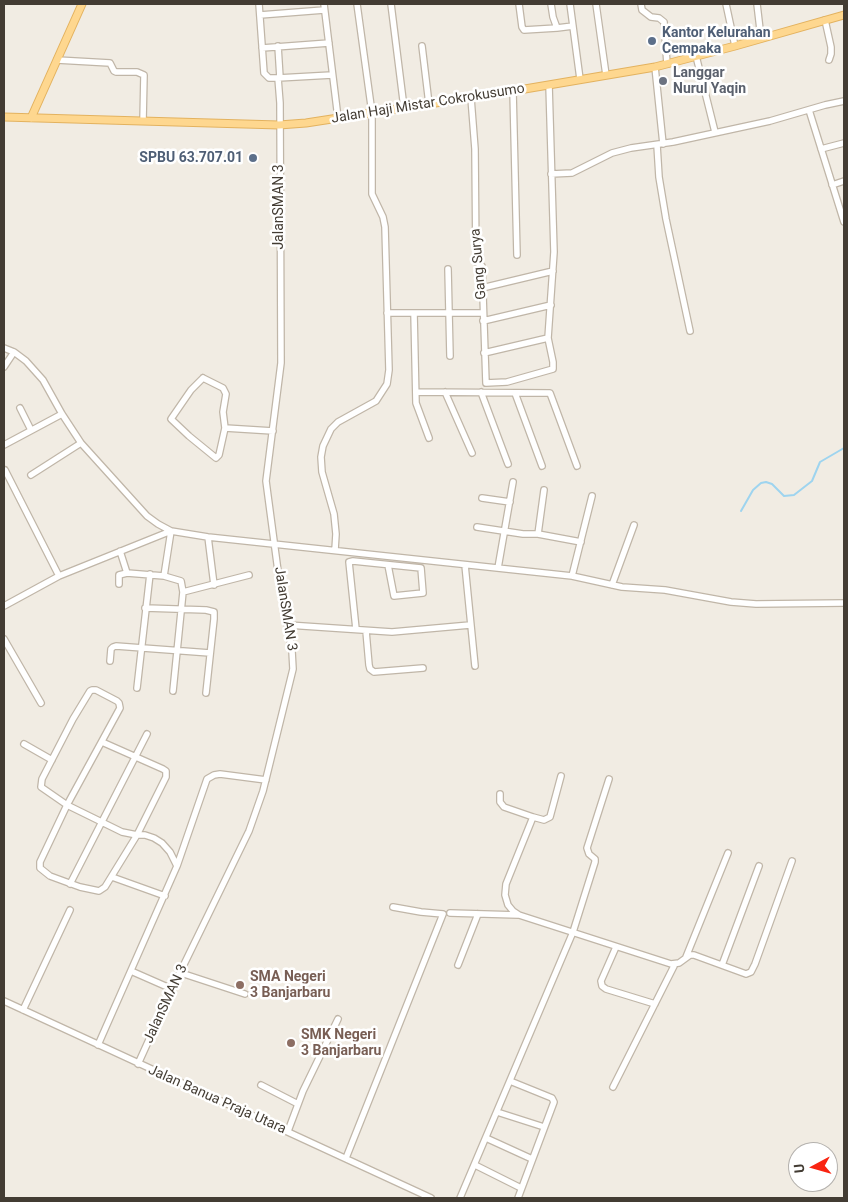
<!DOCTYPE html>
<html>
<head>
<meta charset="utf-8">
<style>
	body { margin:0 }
	#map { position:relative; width:848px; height:1202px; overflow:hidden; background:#f1ece3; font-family:Roboto,sans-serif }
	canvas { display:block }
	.frame { position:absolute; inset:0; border:5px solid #433c33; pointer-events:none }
	.north { position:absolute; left:788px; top:1142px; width:50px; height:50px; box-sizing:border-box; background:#fff; border:1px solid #b4b1ad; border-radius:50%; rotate:264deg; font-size:14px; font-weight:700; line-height:20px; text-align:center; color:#433c33 }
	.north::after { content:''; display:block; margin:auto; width:18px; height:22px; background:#f92411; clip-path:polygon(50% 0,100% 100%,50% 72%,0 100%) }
</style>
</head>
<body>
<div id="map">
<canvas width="848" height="1202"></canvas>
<div class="frame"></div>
<div class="north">U</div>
</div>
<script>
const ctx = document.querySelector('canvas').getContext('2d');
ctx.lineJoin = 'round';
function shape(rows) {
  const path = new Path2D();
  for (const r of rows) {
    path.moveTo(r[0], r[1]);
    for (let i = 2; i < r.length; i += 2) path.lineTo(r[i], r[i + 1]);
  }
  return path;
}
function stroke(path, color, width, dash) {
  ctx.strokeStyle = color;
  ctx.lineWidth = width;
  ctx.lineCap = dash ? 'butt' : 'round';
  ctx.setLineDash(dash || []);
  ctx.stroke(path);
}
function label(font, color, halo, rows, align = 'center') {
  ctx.font = font + ' Roboto,sans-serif';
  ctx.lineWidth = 5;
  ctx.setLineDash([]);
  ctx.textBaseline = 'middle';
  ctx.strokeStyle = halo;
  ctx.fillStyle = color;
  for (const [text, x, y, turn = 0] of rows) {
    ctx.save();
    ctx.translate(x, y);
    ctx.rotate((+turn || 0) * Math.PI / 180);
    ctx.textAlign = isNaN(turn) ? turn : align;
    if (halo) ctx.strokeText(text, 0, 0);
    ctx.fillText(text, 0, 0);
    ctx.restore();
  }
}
const stream = shape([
	[741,511,753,490,761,483,766,482,772,484,784,496,794,495,812,481,820,462,844,448]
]);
const minor = shape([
	[324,4,338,118],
	[391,4,404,108],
	[519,4,522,27,524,30,557,28],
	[551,4,553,17,557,28,573,26],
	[570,4,580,79],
	[596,4,606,75],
	[641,4,642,10,651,17,659,18,664,22,667,64],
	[726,4,735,46],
	[757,4,761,38],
	[260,15,324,10],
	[825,20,831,47,831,54,829,60],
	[278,46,280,78],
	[422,46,429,104],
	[262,48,329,43],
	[696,56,715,132],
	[57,60,110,63,114,71,116,72,137,72,144,75,143,121],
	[655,67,663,144],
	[278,78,332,75],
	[513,91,517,255],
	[471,98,475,149,476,262,482,266,486,383,507,382,553,369,553,362,548,338],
	[809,110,844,222],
	[657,145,659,177,666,219,690,331],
	[821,149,844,143],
	[551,174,572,173,612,153,631,148,673,142,770,121,825,105,844,101],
	[832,185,844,181],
	[448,269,450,356],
	[482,288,553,271],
	[387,313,483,313],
	[414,313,416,403,429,438],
	[483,321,551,305],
	[4,348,14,352,26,361,43,380,62,414,81,443,147,516,158,524,171,531,208,537,572,576,622,587,665,590,731,602,756,604,844,603],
	[484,353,548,338,554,252,549,85],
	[4,367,14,352],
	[203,378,223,388,226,394,223,412,225,428,219,455,216,458,189,436,171,419,191,390,203,378],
	[416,392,550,393,577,466],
	[445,392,472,453],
	[481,392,508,464],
	[515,393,542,466],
	[20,408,31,430],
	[225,428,273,431],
	[4,445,62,414],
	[5,470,59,576],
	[31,475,81,443],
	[482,498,510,502],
	[477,527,523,534,538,534,581,542],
	[538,534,544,490],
	[208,537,214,585],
	[335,550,336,534,334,514,322,472,321,457,323,446,331,429,338,422,376,401,387,384,389,370,385,227,383,217,372,194,372,113,357,4],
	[120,551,127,573],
	[465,565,475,666],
	[498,568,513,482],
	[164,576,171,531],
	[572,576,592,496],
	[119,584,119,575,127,573,164,576,181,581,183,592,173,691],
	[612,585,634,525],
	[183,592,249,575],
	[4,606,59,576,171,531],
	[145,608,206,610,214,612,214,619,206,693],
	[288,625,392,632,470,625],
	[356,629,349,562,353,561,421,568,423,593,394,596,388,565],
	[366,631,369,665,370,669,374,672,423,668],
	[4,639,41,703],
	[110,661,111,649,113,647,116,646,210,653],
	[137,688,150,574],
	[24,744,52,760],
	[561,776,550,817,544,820,533,817,506,884,505,895,508,905,513,911,519,915,671,964,679,963,690,955,694,955,746,974,751,972,755,964,792,861],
	[500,794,500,802,504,807,533,817],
	[177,866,207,779,214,775,220,774,266,780],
	[112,877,165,896],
	[70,884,147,734],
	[450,913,518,915],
	[616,947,601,981,602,986,606,989,655,1004],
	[686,957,728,853],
	[458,965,478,914],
	[722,965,759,866],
	[131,971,172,989],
	[181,973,245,994],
	[4,1001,431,1198],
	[23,1010,70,910],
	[98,1045,177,866,170,852,162,843,154,838,145,835,137,835,122,832,67,805,41,787,42,779,73,719,90,691,92,690,96,690,117,701,119,703,120,708,67,805,40,862,40,868,50,876,80,887,99,891,105,887,137,835,166,777,166,771,163,769,102,742],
	[138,1064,172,989,249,831,263,791,293,669,292,651,278,571,266,481,281,363,280,103,278,78,269,78,264,73,259,4],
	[510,1081,552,1098,554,1102,518,1198],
	[261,1085,298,1104],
	[613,1087,675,964],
	[497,1112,544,1127],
	[288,1131,303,1091,338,1019],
	[486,1138,532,1159],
	[346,1158,443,914,421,912,393,907],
	[475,1165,521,1188],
	[460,1198,573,932,595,862,595,859,589,854,587,848,609,779]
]);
const major = shape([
	[4,117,279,125,306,123,513,91,655,67,735,46,844,15],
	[31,118,82,4]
]);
const markers = [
	[652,41,5,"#5c6f8a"],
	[663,81,5,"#6b7280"],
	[253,158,5,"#5c6f8a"],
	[240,985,5,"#8d6e63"],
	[291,1043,5,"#8d6e63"]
];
const serviceNames = [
	["Kantor Kelurahan",662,33],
	["Cempaka",662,49],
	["SPBU 63.707.01",243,158,"right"]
];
const worshipNames = [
	["Langgar",673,73],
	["Nurul Yaqin",673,89]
];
const streetNames = [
	["Jalan Haji Mistar Cokrokusumo",428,104,-9],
	["JalanSMAN 3",279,207,-90],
	["Gang Surya",479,264,-95],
	["JalanSMAN 3",285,609,81],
	["JalanSMAN 3",166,1004,-65],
	["Jalan Banua Praja Utara",217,1100,24]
];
const educationNames = [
	["SMA Negeri",250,977],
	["3 Banjarbaru",250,993],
	["SMK Negeri",301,1035],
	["3 Banjarbaru",301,1051]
];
stroke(stream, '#9ed4ef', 2);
stroke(minor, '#c0b6a8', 8);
stroke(major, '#e3b25f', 9);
stroke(minor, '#fff', 5.5);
stroke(major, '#fed78f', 7);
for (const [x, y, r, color] of markers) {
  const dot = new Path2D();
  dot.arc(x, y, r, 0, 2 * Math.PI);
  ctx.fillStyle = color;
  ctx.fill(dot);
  stroke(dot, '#fff', 2);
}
label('bold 14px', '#4e5e75', '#fff', serviceNames, 'left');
label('bold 14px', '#5b616d', '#fff', worshipNames, 'left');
label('14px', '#433c33', '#fff', streetNames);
label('bold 14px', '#785e54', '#fff', educationNames, 'left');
</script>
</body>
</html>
